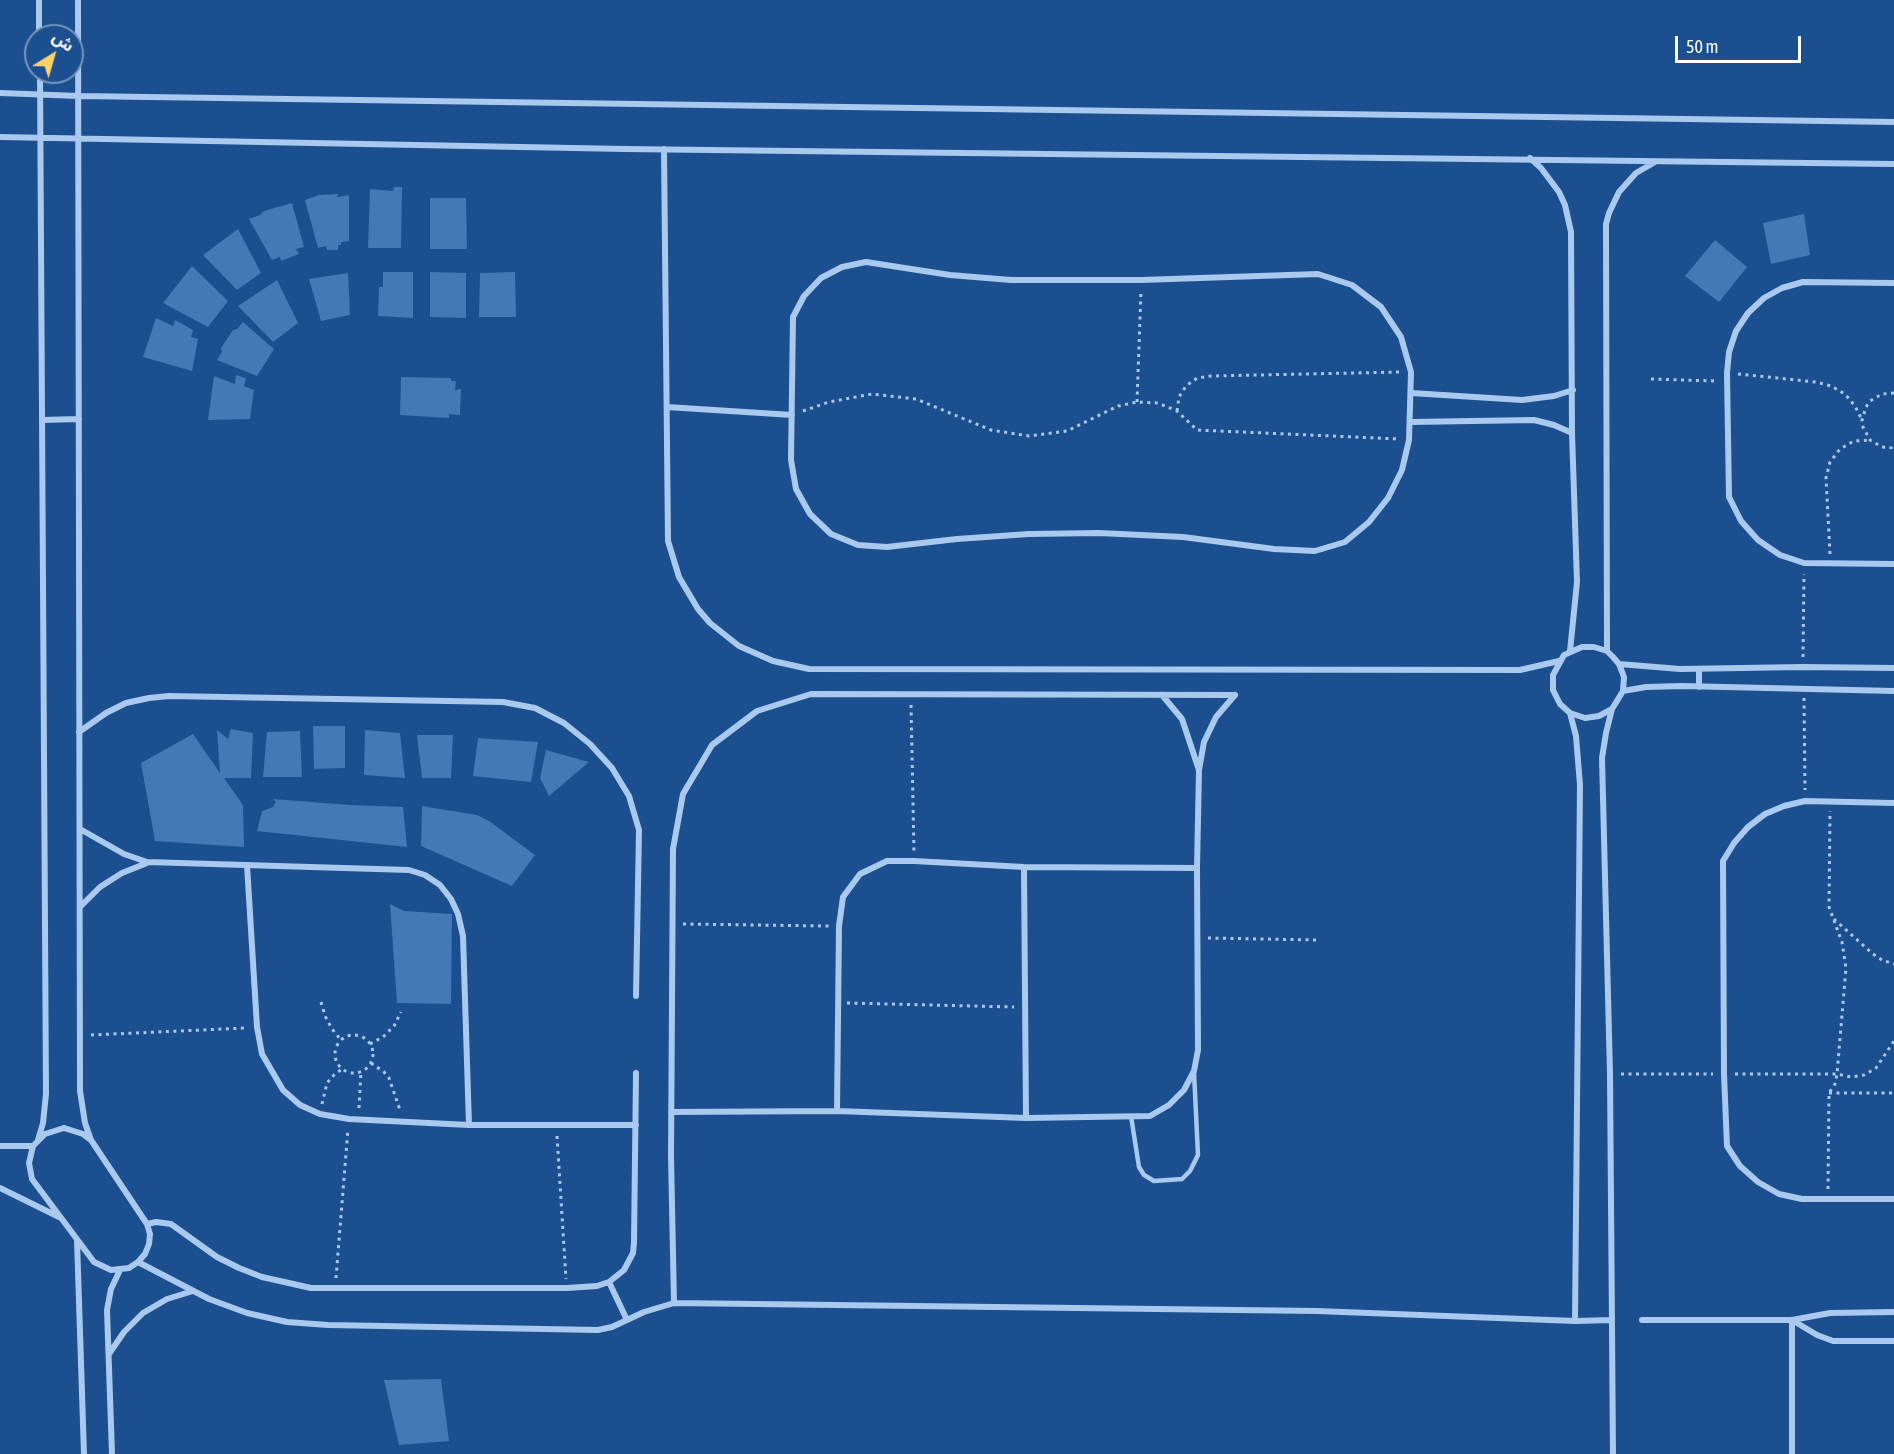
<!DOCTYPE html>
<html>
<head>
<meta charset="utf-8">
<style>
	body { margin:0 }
	#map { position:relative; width:1894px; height:1454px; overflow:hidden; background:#1b4f8f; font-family:"Asap Condensed","Noto Sans Arabic",sans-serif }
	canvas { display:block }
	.north { position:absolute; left:24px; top:24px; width:60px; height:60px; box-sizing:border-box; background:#1b4f8f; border:2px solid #7695bc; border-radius:50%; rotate:37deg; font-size:16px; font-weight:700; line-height:24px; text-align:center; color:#fff }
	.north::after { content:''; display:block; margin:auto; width:21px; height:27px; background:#ffd166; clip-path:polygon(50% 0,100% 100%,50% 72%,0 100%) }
	.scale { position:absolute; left:1675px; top:36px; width:126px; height:27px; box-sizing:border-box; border:3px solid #fff; border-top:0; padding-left:8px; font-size:18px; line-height:21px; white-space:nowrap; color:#fff; -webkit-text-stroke:4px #1b4f8f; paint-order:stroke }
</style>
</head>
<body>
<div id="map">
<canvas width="1894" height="1454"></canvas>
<div class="north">ش</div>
<div class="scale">50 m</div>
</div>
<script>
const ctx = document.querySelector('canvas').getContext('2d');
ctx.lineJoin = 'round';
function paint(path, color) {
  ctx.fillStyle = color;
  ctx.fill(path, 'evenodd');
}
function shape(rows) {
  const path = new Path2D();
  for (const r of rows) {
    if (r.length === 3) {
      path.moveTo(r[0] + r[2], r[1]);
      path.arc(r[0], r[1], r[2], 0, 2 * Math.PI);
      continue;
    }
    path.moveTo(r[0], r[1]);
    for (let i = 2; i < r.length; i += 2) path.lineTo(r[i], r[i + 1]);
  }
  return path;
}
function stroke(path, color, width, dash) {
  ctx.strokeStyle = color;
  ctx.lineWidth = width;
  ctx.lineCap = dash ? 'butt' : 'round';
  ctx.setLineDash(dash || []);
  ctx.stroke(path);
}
const building = shape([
	[394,187,402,187,401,248,368,248,370,189,393,191],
	[338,194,337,197,349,195,349,241,341,242,341,245,338,245,338,250,327,250,326,246,318,248,305,200,319,195],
	[430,198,466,198,467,249,430,249],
	[292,203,304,247,296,249,299,254,281,261,280,257,272,260,249,219,260,215,264,211],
	[1804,214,1810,255,1771,264,1763,223],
	[238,229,261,273,237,290,203,255],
	[1715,240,1747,267,1719,302,1685,276],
	[192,266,228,301,208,327,163,303],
	[383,272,413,272,413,318,378,316,379,287,383,287],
	[430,272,466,273,466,318,430,317],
	[515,272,516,317,479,317,480,273],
	[348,273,350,315,321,321,309,279],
	[277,280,298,323,273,342,238,306],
	[156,318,173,326,175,320,193,330,191,337,198,339,192,371,143,357],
	[243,322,274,349,257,376,217,360,222,352,221,348,233,330,237,329],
	[236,375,246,378,244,386,254,390,250,419,208,420,214,376,235,384],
	[401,377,451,378,451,381,456,381,455,390,461,389,460,415,449,414,449,418,400,415],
	[313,726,345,726,345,768,314,769],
	[231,729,253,733,251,778,224,778,243,805,244,847,155,841,141,763,193,734,220,773,217,730,228,739],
	[365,730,400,733,405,778,364,775],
	[300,731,302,777,263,777,267,732],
	[417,735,453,735,451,778,422,778],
	[478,738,538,742,531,782,473,776],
	[546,750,589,762,549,796,540,778],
	[273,799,350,805,403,807,407,847,257,831,262,811,273,807,276,802],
	[422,806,477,815,489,821,535,855,512,886,421,846],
	[390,904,404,911,452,914,451,1004,397,1003],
	[441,1379,449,1441,399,1445,384,1380]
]);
const path = shape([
	[1738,374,1816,382,1831,386,1845,394,1855,406,1862,420],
	[1651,379,1716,381],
	[1894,393,1882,394,1870,401,1866,407,1862,420,1863,427,1870,440,1882,447,1894,448],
	[1137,402,1141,290],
	[803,411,829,402,872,394,916,399,991,430,1029,436,1067,431,1118,406,1137,402,1158,403,1177,411,1197,430,1399,439],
	[1177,411,1179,397,1186,386,1197,378,1211,376,1400,372],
	[1830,554,1826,478,1830,462,1840,449,1854,441,1870,440],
	[1803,657,1804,574],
	[1804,698,1805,790],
	[911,705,914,852],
	[1834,919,1873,954,1882,960,1894,964],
	[683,924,829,926],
	[1208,938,1316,940],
	[321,1002,325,1016,332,1029,341,1040],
	[847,1003,1014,1007],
	[91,1035,246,1028],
	[354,1054,19],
	[370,1044,383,1037,394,1026,401,1012],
	[371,1063,384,1072,389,1078,400,1110],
	[1621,1074,1713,1074],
	[1735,1074,1837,1074,1851,1077,1864,1075,1876,1068,1894,1041],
	[1829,1093,1894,1093],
	[322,1104,327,1083,334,1075,342,1069],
	[359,1108,361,1071],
	[557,1136,566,1279],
	[1828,1189,1829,1093,1835,1084,1837,1074,1846,968,1842,942,1829,907,1830,811],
	[336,1278,348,1129]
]);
const lane = shape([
	[1131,1116,1139,1167,1144,1175,1154,1181,1182,1179,1190,1171,1198,1155,1194,1072]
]);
const street = shape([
	[39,0,39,36],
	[78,0,80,1091,85,1123,91,1140],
	[0,93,79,96,1894,122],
	[0,137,625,149,1894,164],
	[664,149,668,541,679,577,698,609,710,623,739,646,773,661,809,669,1520,670,1559,661],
	[1530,158,1541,168,1559,192,1565,205,1571,232,1572,433,1577,582,1570,651],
	[866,262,950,275,1011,280,1141,280,1318,274,1352,285,1381,307,1401,337,1411,372,1409,440,1402,470,1388,498,1369,522,1345,542,1315,551,1274,549,1183,537,1099,533,1029,534,957,539,887,547,858,545,831,534,810,514,796,489,791,460,793,317,804,296,821,278,842,267,866,262],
	[1894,283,1803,282,1782,288,1764,298,1748,313,1736,331,1729,352,1727,373,1729,497,1741,521,1758,540,1780,555,1804,563,1894,564],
	[1411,393,1522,400,1554,396,1573,390],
	[667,407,792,415],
	[42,420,79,419],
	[1411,422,1534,420,1554,425,1572,433],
	[1607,651,1606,224,1609,213,1619,192,1636,173,1655,162],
	[1619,664,1680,669,1803,667,1894,668],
	[1699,669,1699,687],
	[1623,691,1646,687,1682,686,1894,691],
	[1162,695,1182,719,1199,770],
	[1612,709,1599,716,1585,718,1570,713,1560,704,1553,690,1553,675,1564,655,1582,647,1594,647,1607,651,1613,657,1619,664,1624,677,1623,691,1612,709,1606,733,1602,758,1610,1074,1613,1454],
	[1570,713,1576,736,1580,785,1575,1321],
	[79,732,106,713,126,703,149,698,169,696,503,702,535,708,564,723,590,744,612,768,629,796,639,830,636,996],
	[1894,803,1805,801,1784,806,1765,814,1748,827,1734,843,1723,861,1724,1074,1727,1146,1740,1166,1758,1182,1779,1194,1802,1199,1894,1199],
	[80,829,124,854,147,862,409,870,425,875,440,885,451,899,458,914,463,936,469,1125],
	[247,865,257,1027,262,1054,283,1090,300,1105,320,1114,349,1119,469,1125,636,1125],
	[1024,867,1026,1118],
	[81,906,100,887,122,873,147,863],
	[837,1111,839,926,843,897,860,874,887,861,914,861,1024,867,1197,868],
	[671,1112,837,1111,1026,1118,1150,1116,1169,1105,1184,1090,1194,1071,1198,1050,1197,868,1199,770,1204,742,1216,717,1235,695],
	[64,1128,83,1134,91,1140,147,1224,150,1234,149,1244,145,1254,138,1262,129,1268,111,1270,94,1262,32,1179,29,1163,33,1146,45,1134,64,1128],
	[38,1140,43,1123,46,1094,40,72],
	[0,1146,33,1146],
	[0,1188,59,1217],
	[147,1224,156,1222,171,1224,217,1257,239,1268,262,1277,311,1288,567,1288,597,1286,609,1282,624,1270,633,1253,634,1243,636,1073],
	[77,1240,84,1454],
	[138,1262,209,1299,247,1313,287,1322,328,1325,598,1330,612,1327,644,1312,674,1303,1317,1311,1575,1321,1612,1320],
	[609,1282,627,1320],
	[674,1303,671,1156,673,849,683,794,712,745,757,711,811,694,1235,695],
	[1642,1320,1792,1320,1830,1313,1894,1312],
	[1792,1320,1792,1454],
	[1792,1320,1817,1335,1833,1341,1894,1341],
	[109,1354,124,1332,143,1313,167,1299,193,1291],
	[112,1454,107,1310,111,1289,120,1270]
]);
paint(building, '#4478b7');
stroke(path, '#a9c9ee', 3, [3, 4.5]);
stroke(lane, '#a9c9ee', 4.5);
stroke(street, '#a9c9ee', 6);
</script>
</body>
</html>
